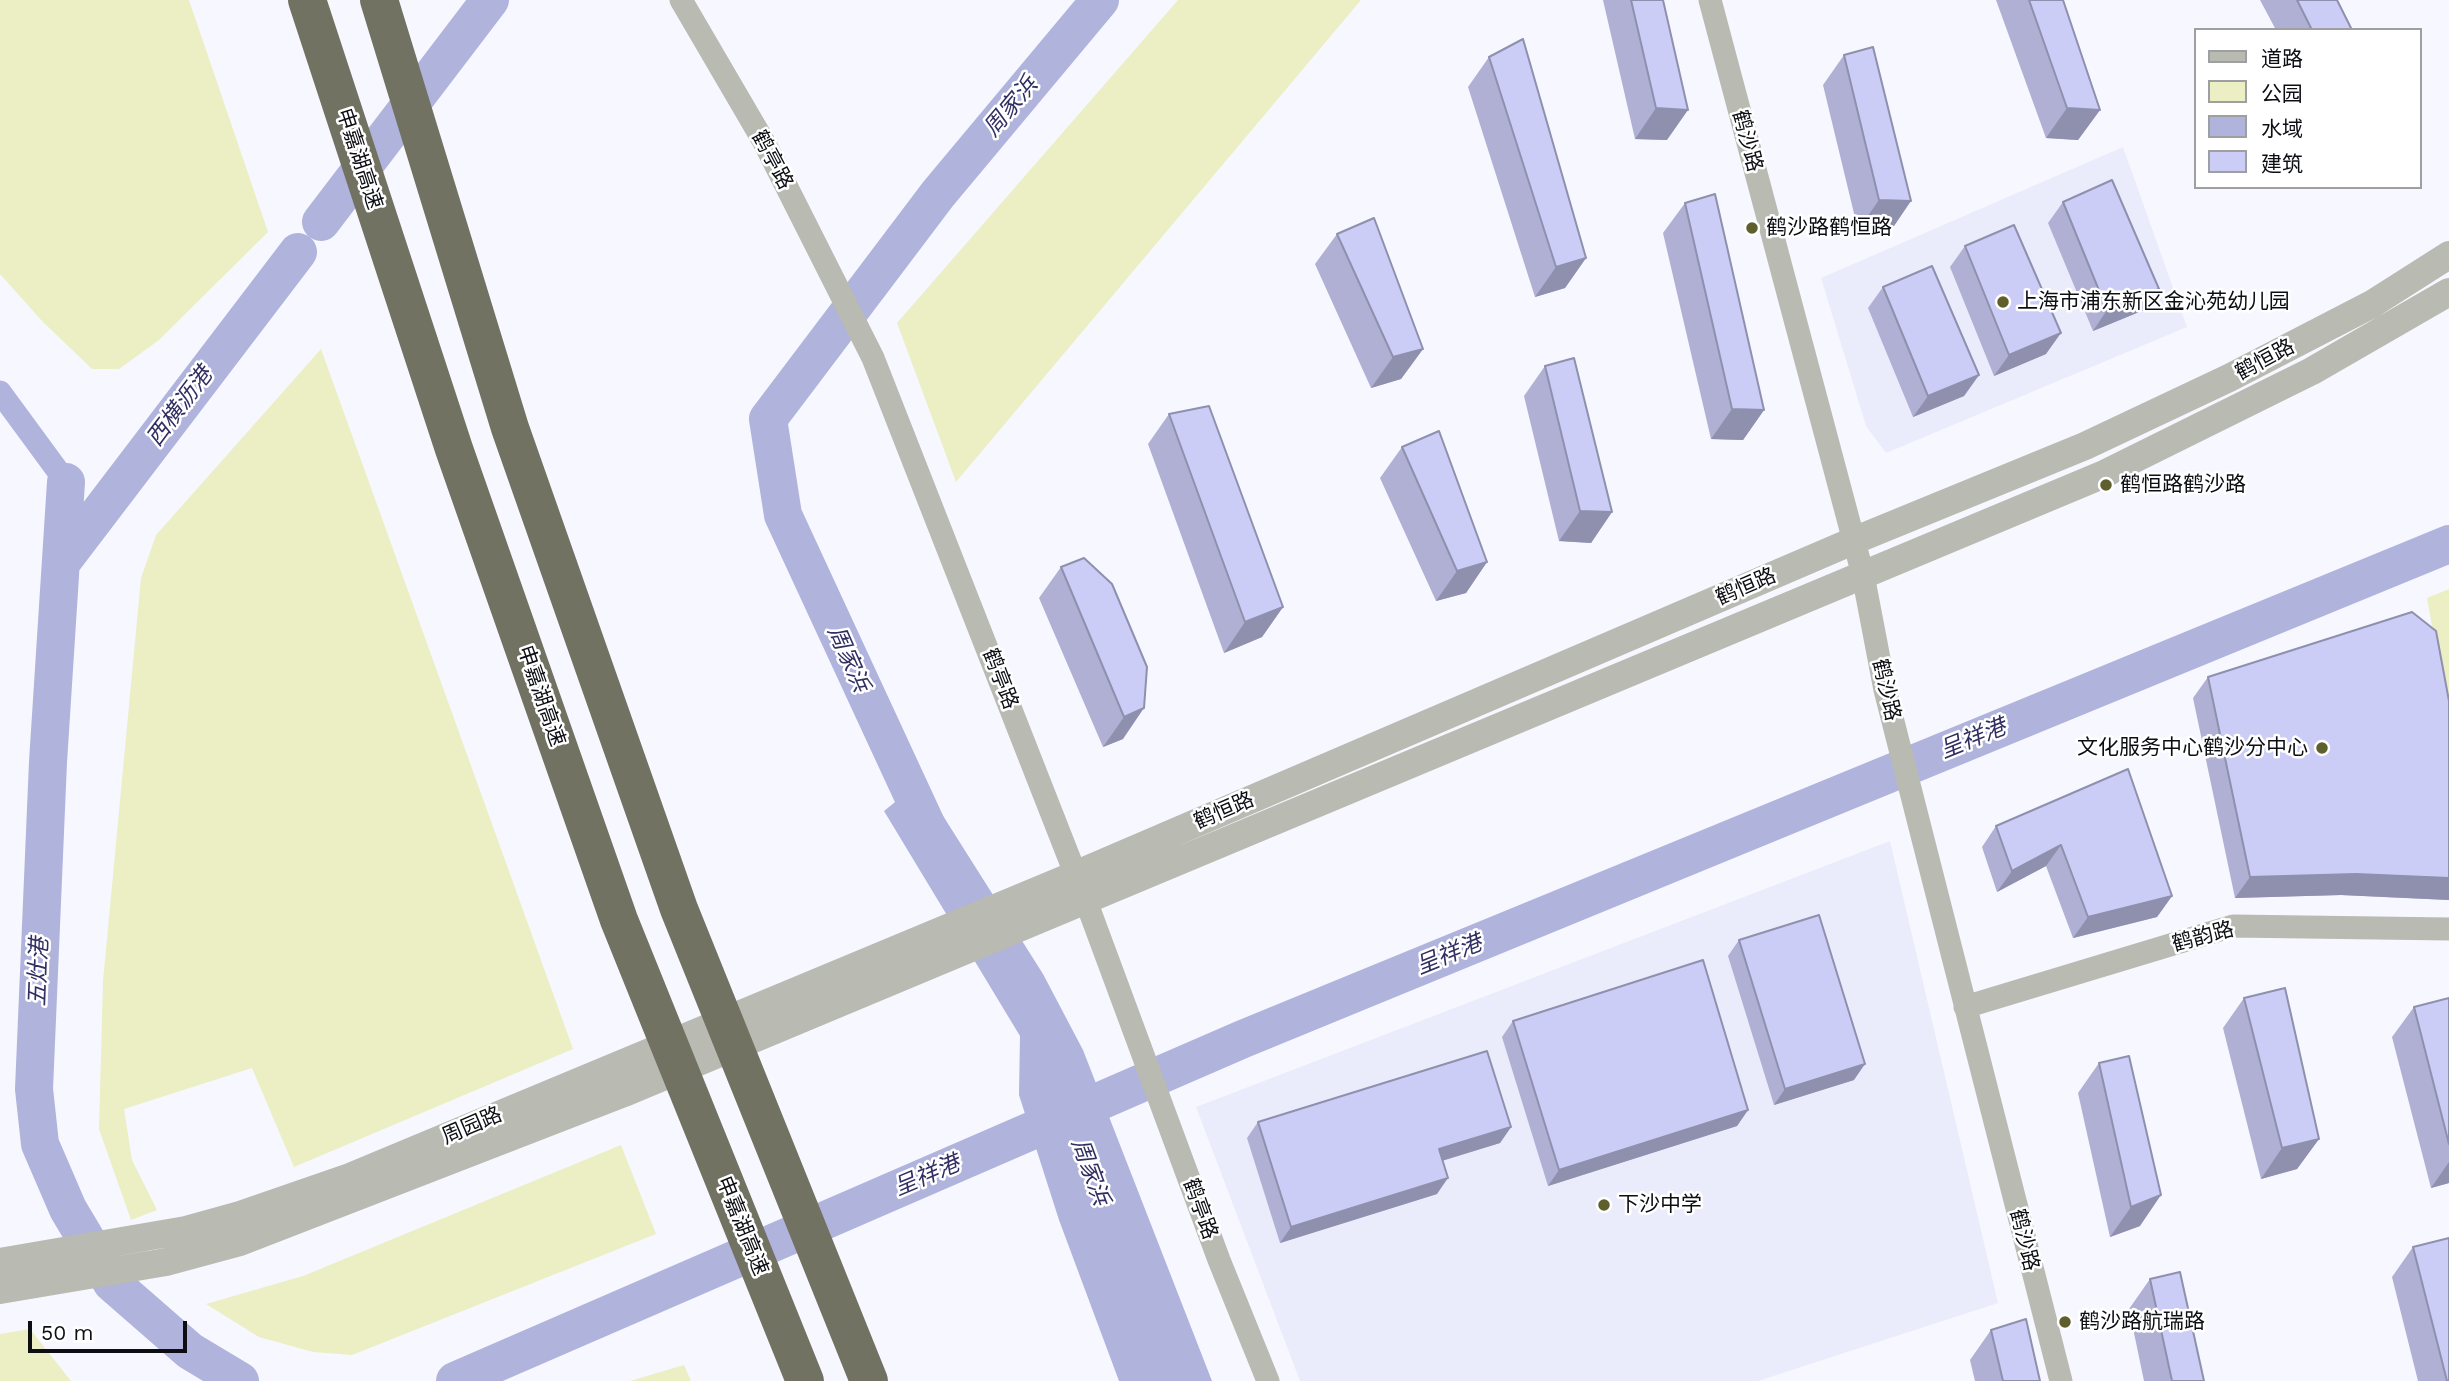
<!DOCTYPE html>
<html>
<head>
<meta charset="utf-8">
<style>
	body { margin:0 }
	#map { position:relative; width:2449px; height:1381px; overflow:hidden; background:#f7f7ff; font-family:"Work Sans","Noto Sans SC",sans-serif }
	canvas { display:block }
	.legend { position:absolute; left:2194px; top:28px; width:228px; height:161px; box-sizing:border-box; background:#fff; border:2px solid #9e9fa1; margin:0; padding:9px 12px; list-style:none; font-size:21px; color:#0d0e14 }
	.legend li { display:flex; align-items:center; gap:14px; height:35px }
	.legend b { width:35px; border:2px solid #9e9fa1 }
	.scale { position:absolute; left:28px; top:1321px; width:159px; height:32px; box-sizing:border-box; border:4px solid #0d0e14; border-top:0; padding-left:9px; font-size:21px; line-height:24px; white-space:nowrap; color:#0d0e14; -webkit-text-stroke:5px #fff; paint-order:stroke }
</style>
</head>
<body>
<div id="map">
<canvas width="2449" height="1381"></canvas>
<ul class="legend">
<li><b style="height:9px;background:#b9bab2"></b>道路</li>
<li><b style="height:19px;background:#ecefc3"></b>公园</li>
<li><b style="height:19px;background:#b0b3dc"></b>水域</li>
<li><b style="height:19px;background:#cbcdf7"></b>建筑</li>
</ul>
<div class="scale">50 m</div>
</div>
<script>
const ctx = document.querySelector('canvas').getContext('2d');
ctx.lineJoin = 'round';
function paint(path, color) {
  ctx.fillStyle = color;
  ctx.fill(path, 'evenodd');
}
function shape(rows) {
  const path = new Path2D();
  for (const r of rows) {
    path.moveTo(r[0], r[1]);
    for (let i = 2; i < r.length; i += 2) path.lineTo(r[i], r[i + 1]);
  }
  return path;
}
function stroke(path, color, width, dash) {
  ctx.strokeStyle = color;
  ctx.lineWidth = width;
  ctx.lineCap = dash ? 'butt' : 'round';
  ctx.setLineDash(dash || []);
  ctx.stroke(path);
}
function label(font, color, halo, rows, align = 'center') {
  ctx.font = font + ' "Work Sans","Noto Sans SC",sans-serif';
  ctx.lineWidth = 5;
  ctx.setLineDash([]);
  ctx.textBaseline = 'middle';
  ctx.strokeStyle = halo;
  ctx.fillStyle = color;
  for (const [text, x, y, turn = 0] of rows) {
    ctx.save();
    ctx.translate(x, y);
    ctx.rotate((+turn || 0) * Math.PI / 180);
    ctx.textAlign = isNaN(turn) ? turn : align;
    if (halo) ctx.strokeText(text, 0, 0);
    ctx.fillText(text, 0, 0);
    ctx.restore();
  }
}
const built = shape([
	[2123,147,2187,327,1886,453,1866,426,1821,278],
	[1890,841,1998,1303,1758,1381,1300,1381,1196,1107]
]);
const green = shape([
	[0,0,189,0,268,232,159,340,119,369,92,369,42,321,0,274],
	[1178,0,1361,0,956,482,897,323],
	[321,349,573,1049,294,1167,252,1068,124,1109,132,1160,157,1210,131,1220,99,1129,103,981,141,578,156,535],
	[2449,589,2449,722,2427,598],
	[621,1145,656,1234,352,1355,313,1352,259,1337,206,1304,303,1276],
	[30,1329,71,1381,0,1381,0,1334],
	[684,1365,691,1381,630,1381]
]);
const water = shape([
	[921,781,1043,974,1083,1050,1212,1381,1119,1381,1059,1220,1019,1095,1020,1036,884,811]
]);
const canal = shape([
	[0,392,66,482]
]);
const river = shape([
	[321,222,490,0],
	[66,482,48,762,34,1089,40,1144,68,1209,112,1283,190,1351,240,1381],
	[61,563,298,252],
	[932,837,783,515,768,419,938,194,1100,0],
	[455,1381,1243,1039,2449,544]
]);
const minor = shape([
	[681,0,764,142,873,358,1086,901,1219,1260,1268,1381],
	[1710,0,1863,575,1885,690,2061,1381],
	[1965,1007,2233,926,2449,929]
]);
const tertiary = shape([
	[0,1262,186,1230,240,1215,350,1177,1075,875,1853,541,2085,446,2229,378,2372,304,2449,255],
	[0,1290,166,1262,240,1242,624,1093,2102,475,2312,371,2449,292]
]);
const motorwayBridge = shape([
	[307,0,454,449,619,920,805,1381],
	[379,0,510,428,679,909,869,1381]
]);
const wall = shape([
	[1603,0,1663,0,1667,140,1635,139],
	[1996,0,2063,0,2100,110,2078,140,2046,138],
	[2260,0,2337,0,2352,30,2276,30],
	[1844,55,1890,232,1858,230,1823,85],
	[1489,57,1586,258,1565,288,1535,297,1468,87],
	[2063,202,2144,310,2093,331,2048,223],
	[1685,203,1764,410,1743,440,1711,439,1663,233],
	[1337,234,1423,349,1401,379,1371,388,1315,264],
	[1965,246,2046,354,1994,376,1950,267],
	[1883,287,1979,375,1964,396,1913,417,1868,308],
	[1545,366,1612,512,1591,543,1559,541,1524,396],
	[1169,414,1283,607,1262,637,1224,653,1148,444],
	[1402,447,1487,562,1466,593,1436,601,1380,478],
	[1061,567,1147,667,1123,739,1103,747,1039,598],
	[2208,677,2449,701,2449,900,2341,895,2235,898,2193,698],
	[2128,769,2172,896,2157,917,2073,938,2046,866,1997,892,1982,847,1996,826],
	[1739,940,1854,1080,1774,1105,1728,956],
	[2244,998,2319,1139,2297,1169,2261,1179,2223,1028],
	[2449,998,2449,1183,2431,1188,2392,1037,2414,1007],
	[1513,1021,1748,1110,1737,1126,1548,1186,1502,1037],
	[2099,1063,2140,1226,2110,1237,2078,1093],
	[1258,1122,1511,1127,1500,1143,1442,1161,1437,1194,1280,1243,1247,1138],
	[2413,1247,2449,1381,2418,1381,2392,1277],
	[2150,1279,2204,1381,2144,1381,2129,1309],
	[1991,1330,2040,1381,1975,1381,1970,1360]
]);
const shadedWall = shape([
	[1656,108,1688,110,1667,140,1635,139],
	[2067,108,2100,110,2078,140,2046,138],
	[1879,200,1911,201,1890,232,1858,230],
	[1586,258,1565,288,1535,297,1556,267],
	[2159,289,2144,310,2093,331,2107,310],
	[2061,333,2046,354,1994,376,2009,355],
	[1423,349,1401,379,1371,388,1393,357],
	[1979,375,1964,396,1913,417,1928,396],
	[1732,409,1764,410,1743,440,1711,439],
	[1580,511,1612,512,1591,543,1559,541],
	[1487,562,1466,593,1436,601,1457,571],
	[1283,607,1262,637,1224,653,1245,622],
	[1144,708,1123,739,1103,747,1124,717],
	[2061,845,2046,866,1997,892,2012,871],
	[2356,874,2449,878,2449,900,2341,895,2235,898,2250,877],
	[2172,896,2157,917,2073,938,2088,917],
	[1865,1064,1854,1080,1774,1105,1785,1089],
	[1748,1110,1737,1126,1548,1186,1559,1170],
	[1511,1127,1500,1143,1428,1165,1439,1149],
	[2319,1139,2297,1169,2261,1179,2282,1148],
	[2449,1162,2449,1183,2431,1188],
	[1448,1178,1437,1194,1280,1243,1291,1227],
	[2161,1195,2140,1226,2110,1237,2131,1207]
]);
const building = shape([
	[1631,0,1663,0,1688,110,1656,108,1631,0],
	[2029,0,2063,0,2100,110,2067,108,2029,0],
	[2297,0,2337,0,2352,30,2312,30,2297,0],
	[1523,39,1586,258,1556,267,1489,57,1523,39],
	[1873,47,1911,201,1879,200,1844,55,1873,47],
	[2112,180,2159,289,2107,310,2063,202,2112,180],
	[1715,194,1764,410,1732,409,1685,203,1715,194],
	[1374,218,1423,349,1393,357,1337,234,1374,218],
	[2014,225,2061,333,2009,355,1965,246,2014,225],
	[1932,266,1979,375,1928,396,1883,287,1932,266],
	[1574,358,1612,512,1580,511,1545,366,1574,358],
	[1209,406,1283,607,1245,622,1169,414,1209,406],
	[1439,431,1487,562,1457,571,1402,447,1439,431],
	[1084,558,1112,584,1147,667,1144,708,1124,717,1061,567,1084,558],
	[2412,612,2436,631,2449,701,2449,878,2356,874,2250,877,2208,677,2412,612],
	[2128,769,2172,896,2088,917,2061,845,2012,871,1996,826,2128,769],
	[1819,915,1865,1064,1785,1089,1739,940,1819,915],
	[1703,960,1748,1110,1559,1170,1513,1021,1703,960],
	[2285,988,2319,1139,2282,1148,2244,998,2285,988],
	[2449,998,2449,1144,2414,1007,2449,998],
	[1487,1051,1511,1127,1439,1149,1448,1178,1291,1227,1258,1122,1487,1051],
	[2129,1056,2161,1195,2131,1207,2099,1063,2129,1056],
	[2449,1238,2449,1381,2447,1381,2413,1247,2449,1238],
	[2180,1272,2204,1381,2172,1381,2150,1279,2180,1272],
	[2026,1319,2040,1381,2003,1381,1991,1330,2026,1319]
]);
const markers = [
	[1752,228,7,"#5e5f2d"],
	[2003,302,7,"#5e5f2d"],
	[2106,485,7,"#5e5f2d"],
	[2322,748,7,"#5e5f2d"],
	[1604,1205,7,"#5e5f2d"],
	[2065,1322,7,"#5e5f2d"]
];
const streetNames = [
	["鹤沙路",1747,141,75],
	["申嘉湖高速",359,159,72],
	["鹤亭路",772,160,62],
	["鹤恒路",2265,360,-28],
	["鹤恒路",1746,587,-23],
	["鹤亭路",1000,679,69],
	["鹤沙路",1886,690,77],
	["申嘉湖高速",541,696,71],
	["鹤恒路",1224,811,-23],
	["鹤韵路",2203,937,-15],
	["周园路",472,1126,-23],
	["鹤亭路",1200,1209,70],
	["申嘉湖高速",742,1226,68],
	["鹤沙路",2024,1240,76]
];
const poiNames = [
	["鹤沙路鹤恒路",1766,228],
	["上海市浦东新区金沁苑幼儿园",2017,302],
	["鹤恒路鹤沙路",2120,485],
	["文化服务中心鹤沙分中心",2308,748,"right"],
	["下沙中学",1618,1205],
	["鹤沙路航瑞路",2079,1322]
];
const waterNames = [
	["周家浜",1011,107,-50],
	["西横沥港",180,407,-53],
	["周家浜",848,659,66],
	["呈祥港",1973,739,-22],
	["呈祥港",1449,955,-22],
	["五灶港",39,972,-88],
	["周家浜",1090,1172,70],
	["呈祥港",927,1176,-23]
];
paint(built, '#ebecfb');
paint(green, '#ecefc3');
paint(water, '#b0b3dc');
stroke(canal, '#b0b3dc', 23);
stroke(river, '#b0b3dc', 38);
stroke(minor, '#b9bab2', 23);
stroke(tertiary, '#b9bab2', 28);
stroke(motorwayBridge, '#717262', 38);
paint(wall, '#afb0d4');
paint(shadedWall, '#8e90ad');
paint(building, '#cbcdf7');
stroke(building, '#8e90ad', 2);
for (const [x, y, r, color] of markers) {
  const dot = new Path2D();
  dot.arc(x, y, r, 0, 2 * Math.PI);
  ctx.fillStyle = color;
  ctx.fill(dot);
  stroke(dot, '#fff', 2.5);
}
label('21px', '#0d0e14', '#fff', streetNames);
label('21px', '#0d0e14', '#fff', poiNames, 'left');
label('italic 23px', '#312f62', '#fff', waterNames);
</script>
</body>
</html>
